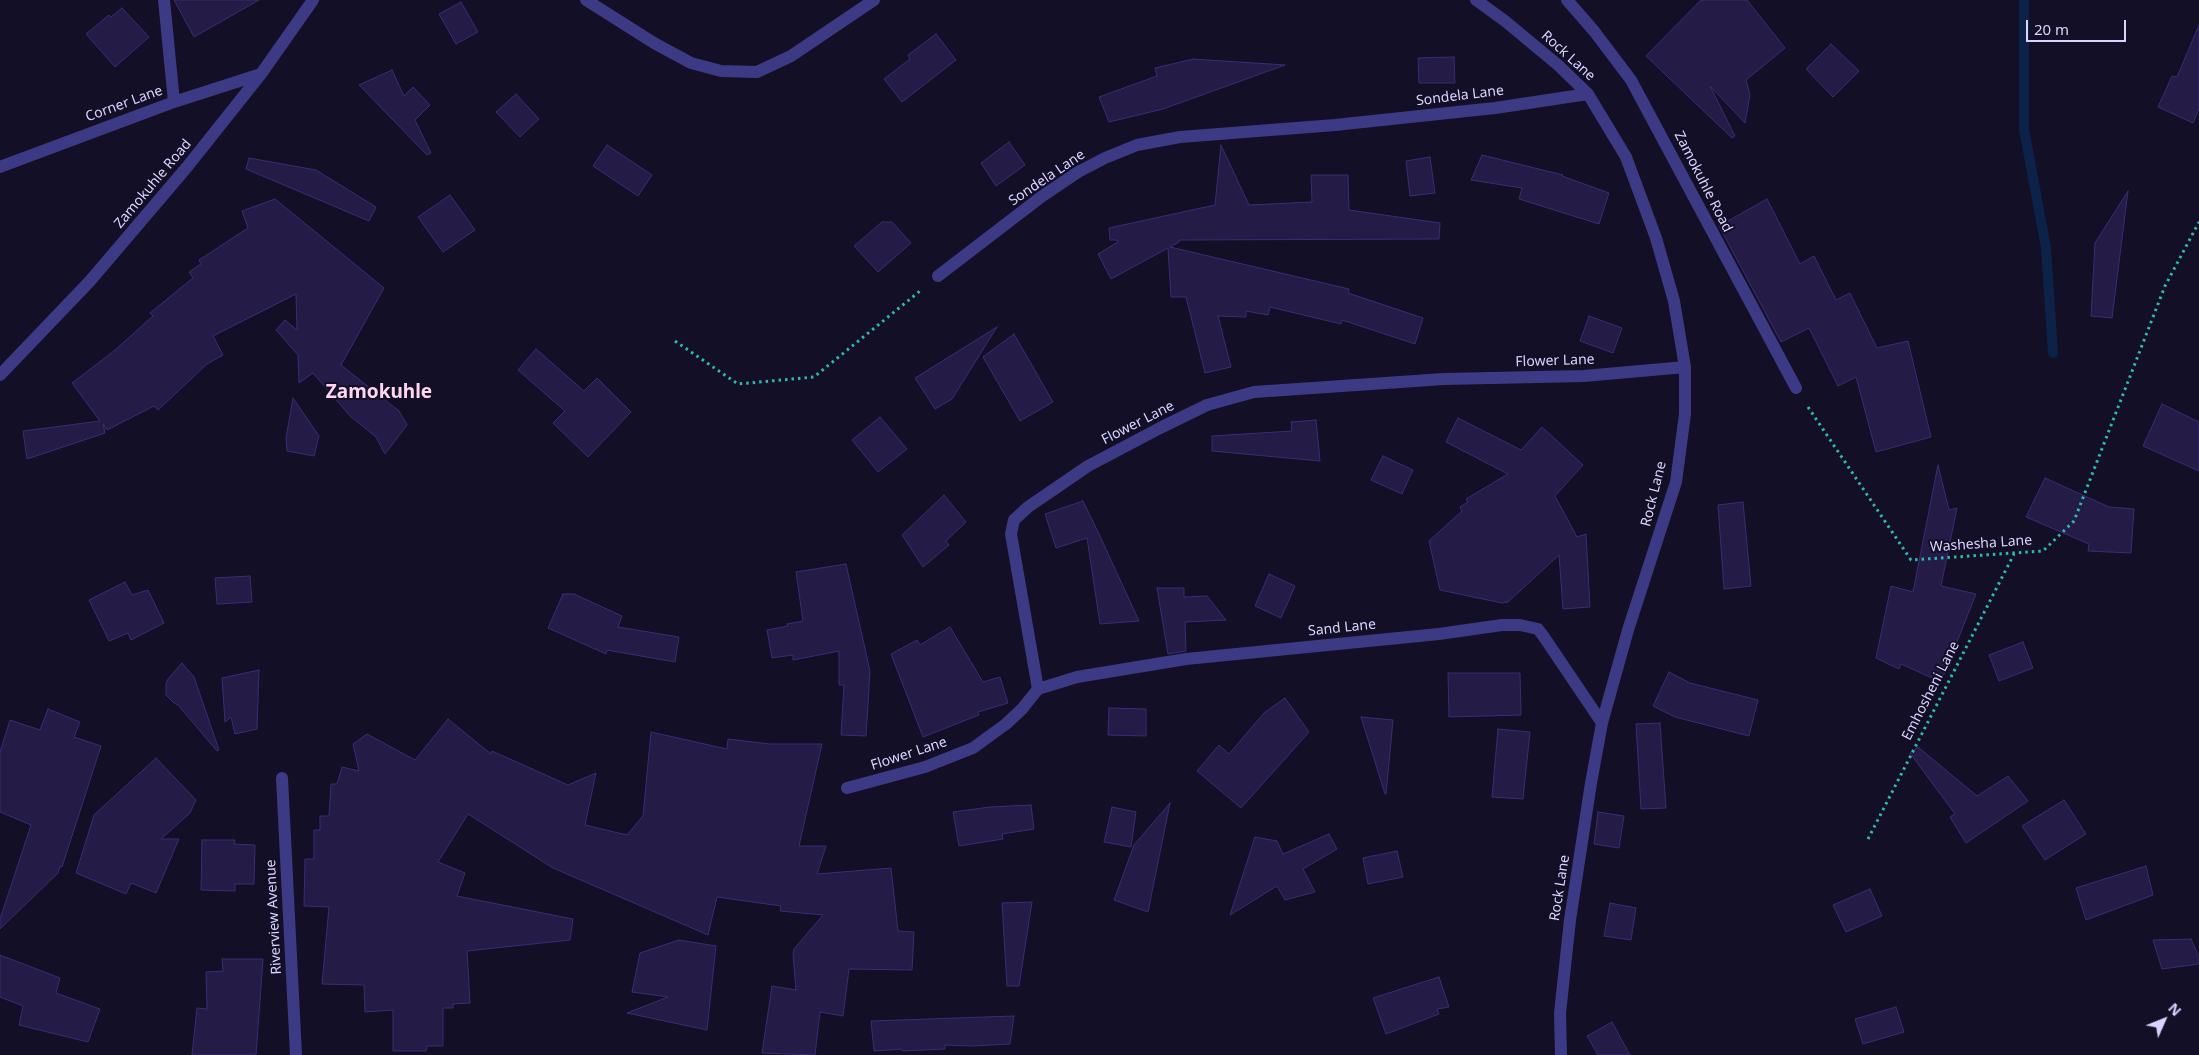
<!DOCTYPE html>
<html>
<head>
<meta charset="utf-8">
<style>
	body { margin:0 }
	#map { position:relative; width:2199px; height:1055px; overflow:hidden; background:#130f26; font-family:"Noto Sans",sans-serif }
	canvas { display:block }
	.north { position:absolute; left:2139px; top:995px; width:50px; height:50px; -webkit-text-stroke:4px #130f26; paint-order:stroke; rotate:46deg; font-size:14px; font-weight:700; line-height:20px; text-align:center; color:#d9d4ff }
	.north::after { content:''; display:block; margin:auto; width:18px; height:22px; background:#d9d4ff; clip-path:polygon(50% 0,100% 100%,50% 72%,0 100%) }
	.scale { position:absolute; left:2026px; top:20px; width:100px; height:22px; box-sizing:border-box; border:2px solid #d9d4ff; border-top:0; padding-left:6px; font-size:15px; line-height:18px; white-space:nowrap; color:#d9d4ff; -webkit-text-stroke:4px #130f26; paint-order:stroke }
</style>
</head>
<body>
<div id="map">
<canvas width="2199" height="1055"></canvas>
<div class="north">N</div>
<div class="scale">20 m</div>
</div>
<script>
const ctx = document.querySelector('canvas').getContext('2d');
ctx.lineJoin = 'round';
function shape(rows) {
  const path = new Path2D();
  for (const r of rows) {
    path.moveTo(r[0], r[1]);
    for (let i = 2; i < r.length; i += 2) path.lineTo(r[i], r[i + 1]);
  }
  return path;
}
function stroke(path, color, width, dash) {
  ctx.strokeStyle = color;
  ctx.lineWidth = width;
  ctx.lineCap = dash ? 'butt' : 'round';
  ctx.setLineDash(dash || []);
  ctx.stroke(path);
}
function paint(path, color) {
  ctx.fillStyle = color;
  ctx.fill(path, 'evenodd');
}
function label(font, color, halo, rows, align = 'center') {
  ctx.font = font + ' "Noto Sans",sans-serif';
  ctx.lineWidth = 4;
  ctx.setLineDash([]);
  ctx.textBaseline = 'middle';
  ctx.strokeStyle = halo;
  ctx.fillStyle = color;
  for (const [text, x, y, turn = 0] of rows) {
    ctx.save();
    ctx.translate(x, y);
    ctx.rotate((+turn || 0) * Math.PI / 180);
    ctx.textAlign = isNaN(turn) ? turn : align;
    if (halo) ctx.strokeText(text, 0, 0);
    ctx.fillText(text, 0, 0);
    ctx.restore();
  }
}
const stream = shape([
	[2024,0,2024,129,2046,248,2053,353]
]);
const building = shape([
	[174,0,259,0,194,37,174,0],
	[1701,0,1747,0,1785,48,1746,80,1750,95,1745,123,1710,86,1735,136,1732,138,1646,56,1701,0],
	[461,2,478,32,456,44,439,14,461,2],
	[122,8,149,37,115,67,86,34,109,15,111,17,122,8],
	[2199,25,2199,109,2193,123,2158,107,2172,76,2177,77,2199,25],
	[936,34,956,60,902,102,884,79,910,59,908,55,936,34],
	[1831,44,1859,71,1833,97,1806,69,1831,44],
	[1454,57,1455,83,1419,83,1418,58,1454,57],
	[1193,59,1285,65,1163,109,1109,122,1099,97,1157,76,1155,68,1193,59],
	[392,70,404,96,413,87,430,105,415,120,431,153,427,155,359,85,392,70],
	[516,94,539,119,520,137,496,112,516,94],
	[1009,142,1025,165,996,186,981,163,1009,142],
	[607,145,652,175,638,196,593,166,607,145],
	[1221,145,1249,205,1312,202,1311,175,1348,175,1349,210,1440,223,1439,239,1179,240,1179,242,1170,247,1349,289,1348,293,1423,318,1415,344,1342,320,1341,324,1270,307,1268,315,1246,311,1246,317,1218,316,1231,367,1205,373,1186,297,1171,297,1168,248,1111,279,1098,254,1118,242,1117,240,1110,240,1109,228,1215,205,1221,145],
	[1482,155,1563,175,1562,176,1609,193,1599,224,1519,199,1522,188,1471,180,1482,155],
	[1430,157,1435,193,1410,196,1406,161,1430,157],
	[249,158,316,170,376,207,369,221,246,169,249,158],
	[2128,191,2112,318,2091,316,2095,243,2128,191],
	[450,195,475,230,443,252,418,217,450,195],
	[275,199,384,288,341,365,399,411,407,425,385,454,376,437,350,416,313,373,299,383,298,355,276,330,285,320,297,330,296,294,213,336,223,355,207,364,158,410,154,406,107,430,103,424,105,433,27,459,23,431,100,421,72,383,114,351,153,316,150,313,193,278,189,272,201,264,199,260,248,228,242,211,275,199],
	[1767,199,1800,264,1814,256,1836,300,1850,293,1877,348,1908,341,1931,437,1876,452,1856,377,1838,386,1809,328,1781,342,1719,226,1767,199],
	[882,222,892,222,911,243,878,272,854,246,882,222],
	[1589,316,1622,328,1613,353,1580,341,1589,316],
	[997,327,952,399,935,409,915,378,997,327],
	[1014,334,1053,402,1020,421,983,357,1014,334],
	[536,349,584,391,597,378,631,412,588,457,553,423,565,411,518,370,536,349],
	[293,398,319,436,314,456,287,451,286,438,293,398],
	[2162,404,2199,422,2199,471,2143,446,2162,404],
	[880,417,907,449,878,472,852,440,880,417],
	[1458,418,1521,450,1542,427,1583,465,1555,496,1577,537,1586,534,1590,607,1563,609,1559,555,1508,602,1502,603,1440,590,1429,541,1462,511,1460,507,1468,502,1466,499,1508,474,1446,442,1458,418],
	[1316,420,1320,461,1212,451,1212,436,1292,431,1291,422,1316,420],
	[1383,456,1413,470,1402,494,1371,480,1383,456],
	[1938,465,1949,510,1957,508,1941,586,1976,594,1941,682,1901,664,1899,669,1876,658,1891,586,1913,592,1938,465],
	[2045,478,2109,507,2134,509,2131,553,2088,551,2089,544,2026,517,2045,478],
	[944,495,966,522,946,541,949,545,923,567,902,535,944,495],
	[1083,501,1099,534,1139,621,1100,624,1087,538,1056,548,1045,514,1083,501],
	[1743,502,1751,586,1724,589,1718,505,1743,502],
	[846,564,870,671,866,736,841,735,844,685,839,685,839,651,793,660,793,655,772,658,767,630,788,626,787,624,803,621,796,572,846,564],
	[1269,574,1295,586,1281,618,1255,606,1269,574],
	[250,576,252,602,217,604,215,578,250,576],
	[125,582,132,595,148,590,164,623,131,640,128,633,109,641,89,600,125,582],
	[1157,588,1184,588,1184,597,1207,596,1226,620,1185,622,1186,651,1168,654,1157,588],
	[563,594,574,594,622,616,618,627,679,637,675,662,607,650,606,654,548,628,563,594],
	[950,627,983,682,1000,677,1008,703,978,712,979,715,923,737,891,654,917,640,920,645,950,627],
	[2023,642,2033,668,1999,681,1989,655,2023,642],
	[182,663,194,677,219,750,217,751,178,705,174,703,166,695,166,684,168,679,182,663],
	[259,670,257,729,235,734,231,717,225,722,222,678,259,670],
	[1669,672,1690,683,1758,700,1749,736,1675,717,1653,706,1669,672],
	[1448,673,1520,673,1521,715,1449,717,1448,673],
	[1285,698,1309,732,1241,808,1197,771,1219,745,1229,754,1264,713,1285,698],
	[1109,708,1146,709,1146,736,1108,735,1109,708],
	[48,709,80,722,74,737,101,746,62,867,60,866,58,873,0,929,0,919,31,825,0,812,0,752,10,720,40,730,48,709],
	[1361,717,1393,720,1386,794,1385,794,1361,717],
	[448,719,491,754,492,751,568,785,596,773,585,825,627,835,643,816,651,732,727,749,728,739,770,744,822,744,799,846,826,846,817,874,891,868,898,931,914,932,912,970,849,969,843,1016,820,1012,815,1055,762,1053,772,986,796,990,793,954,794,949,823,915,780,911,781,906,717,897,708,935,553,868,468,814,438,862,465,873,457,896,573,919,570,940,467,951,470,1003,453,1004,453,1008,443,1008,443,1046,427,1046,426,1051,393,1051,393,1010,365,1012,364,985,322,984,329,907,304,906,305,859,314,859,314,830,320,830,320,816,329,816,331,784,337,784,342,767,359,771,353,744,367,734,415,760,448,719],
	[1660,723,1666,808,1641,809,1636,724,1660,723],
	[1498,729,1530,732,1523,799,1492,797,1498,729],
	[1918,747,1977,796,2008,776,2028,801,1966,843,1950,817,1955,814,1910,753,1918,747],
	[156,758,196,800,190,813,161,839,179,839,156,893,131,883,126,894,76,873,94,815,156,758],
	[2064,800,2086,834,2045,860,2022,826,2064,800],
	[1170,803,1148,912,1114,900,1134,845,1170,803],
	[1031,805,1034,829,1002,834,1003,839,959,846,953,812,990,807,1031,805],
	[1112,807,1136,812,1131,847,1104,842,1112,807],
	[1598,812,1624,816,1619,848,1594,844,1598,812],
	[1329,834,1337,849,1303,869,1315,892,1285,900,1277,886,1230,915,1255,837,1277,841,1283,854,1329,834],
	[202,840,235,840,234,844,255,845,254,884,235,884,235,891,201,890,202,840],
	[1397,851,1403,877,1368,884,1363,858,1397,851],
	[2146,866,2153,895,2086,920,2076,888,2146,866],
	[1870,889,1882,916,1846,932,1833,905,1870,889],
	[1032,902,1019,986,1007,986,1002,903,1032,902],
	[1610,903,1636,908,1631,940,1604,936,1610,903],
	[2191,939,2199,957,2199,964,2162,969,2153,940,2191,939],
	[679,940,716,946,707,1030,627,1013,668,997,632,992,640,953,679,940],
	[0,955,60,978,56,993,100,1009,88,1042,19,1025,23,1006,0,997,0,955],
	[222,959,263,959,256,1055,192,1055,197,1008,207,1009,206,972,223,971,222,959],
	[1439,977,1449,1007,1437,1009,1439,1014,1386,1034,1373,998,1439,977],
	[1896,1007,1904,1032,1863,1044,1855,1019,1896,1007],
	[1014,1016,1010,1044,972,1046,945,1045,945,1049,902,1051,902,1049,874,1051,871,1021,1014,1016],
	[1612,1022,1630,1055,1598,1055,1587,1036,1612,1022]
]);
const path = shape([
	[675,341,738,384,814,377,920,291],
	[1808,407,1911,560,2043,551,2074,521,2165,286,2199,222],
	[1868,839,2014,554]
]);
const minor = shape([
	[164,0,174,102],
	[586,0,654,43,691,63,721,71,757,72,791,56,874,0],
	[1476,0,1505,21,1558,65,1588,94,1626,157,1656,238,1674,301,1685,367,1685,414,1676,482,1628,630,1602,723,1591,783,1570,920,1560,1013,1561,1055],
	[1567,0,1594,31,1631,80,1796,388],
	[0,167,174,102,261,74],
	[938,276,1041,197,1078,172,1105,158,1137,145,1180,137,1335,125,1495,108,1588,94],
	[0,375,90,281,187,167,261,74,313,0],
	[1038,689,1077,677,1186,659,1439,634,1502,625,1520,625,1538,629,1544,637,1602,723],
	[282,778,296,1055],
	[847,788,925,767,973,748,1006,724,1022,709,1038,689,1011,534,1014,520,1028,507,1088,466,1160,428,1207,405,1254,392,1444,379,1584,376,1685,367]
]);
const streetNames = [
	["Rock Lane",1568,56,42],
	["Sondela Lane",1460,96,-7],
	["Corner Lane",124,104,-20],
	["Sondela Lane",1047,178,-34],
	["Zamokuhle Road",1703,182,63],
	["Zamokuhle Road",153,184,-50],
	["Flower Lane",1555,361,-2],
	["Flower Lane",1138,423,-27],
	["Rock Lane",1654,494,-76],
	["Washesha Lane",1981,544,-4],
	["Sand Lane",1342,628,-6],
	["Emhosheni Lane",1931,691,-63],
	["Flower Lane",909,754,-18],
	["Rock Lane",1560,888,-81],
	["Riverview Avenue",274,917,-93]
];
const districtNames = [
	["Zamokuhle",379,393]
];
stroke(stream, '#0c2248', 10);
paint(building, '#241b47');
stroke(building, '#3b2d73', 1);
stroke(path, '#2fb8b0', 3, [2.5, 4]);
stroke(minor, '#3d3a85', 12);
label('14px', '#d9d4ff', '#130f26', streetNames);
label('bold 19px', '#ffd6f0', '#130f26', districtNames);
</script>
</body>
</html>
